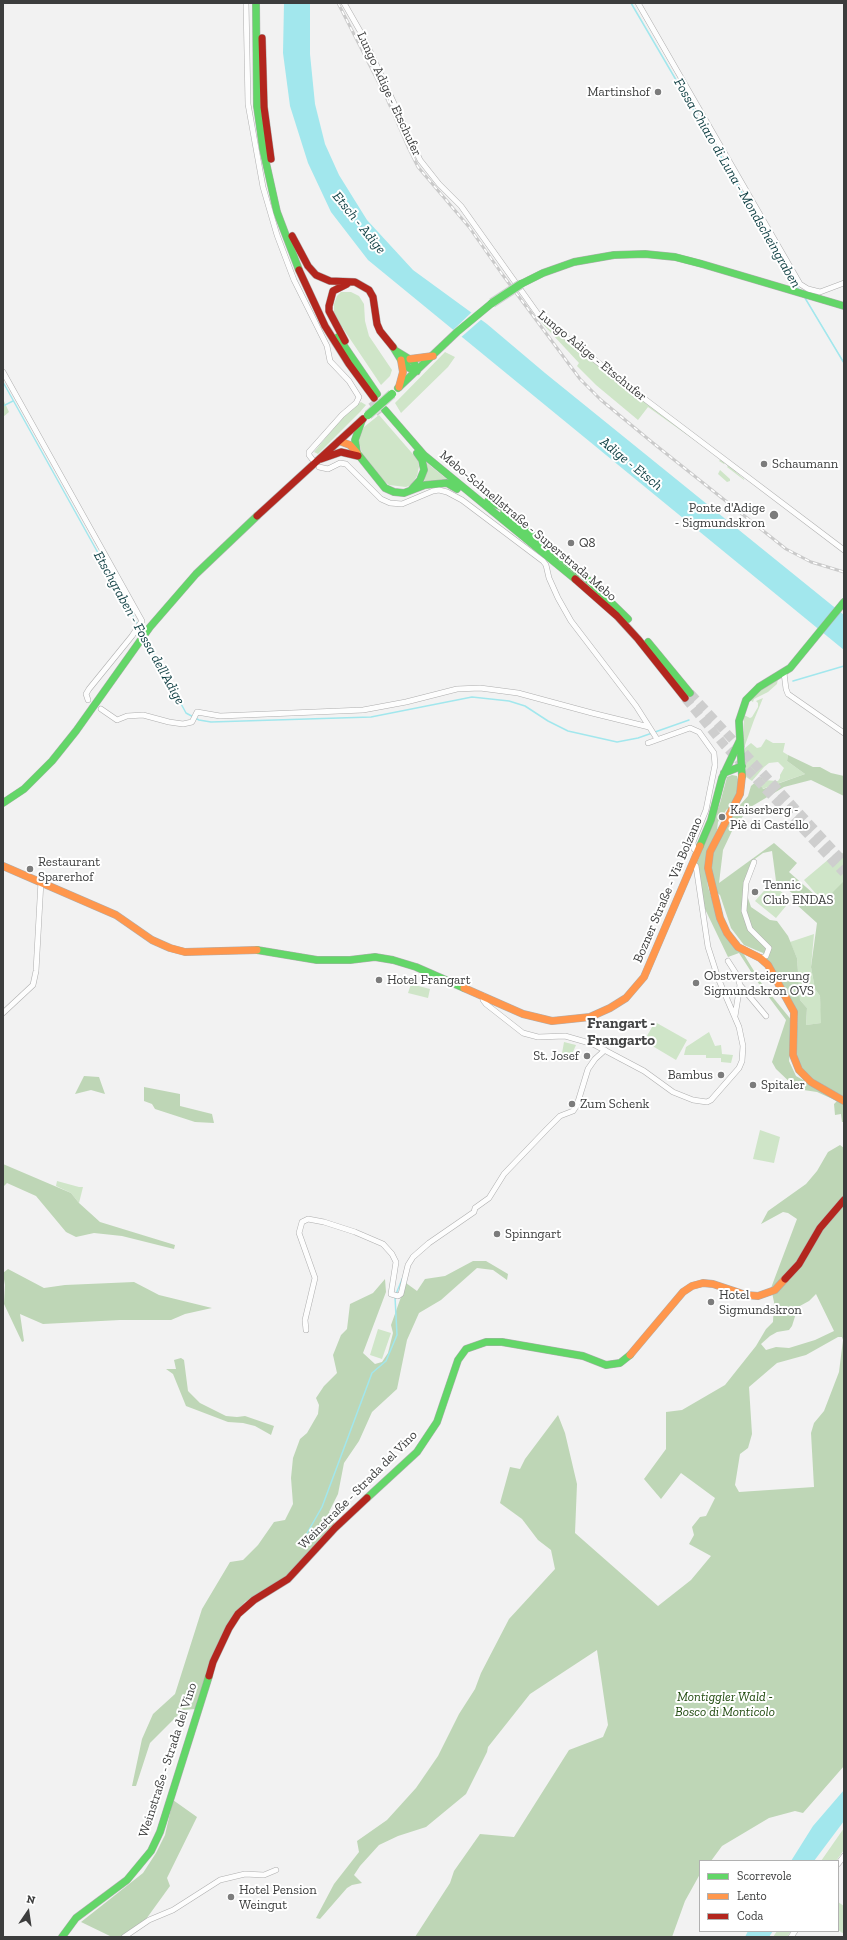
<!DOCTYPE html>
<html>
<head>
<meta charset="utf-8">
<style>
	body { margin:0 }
	#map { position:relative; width:847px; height:1940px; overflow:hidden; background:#f2f2f2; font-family:"Zilla Slab",serif }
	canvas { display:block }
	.frame { position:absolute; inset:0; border:4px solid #3c3d3d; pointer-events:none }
	.legend { position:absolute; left:699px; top:1860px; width:140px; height:72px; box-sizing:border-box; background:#fff; border:1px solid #b1b1b1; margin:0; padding:5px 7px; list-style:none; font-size:12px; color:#3c3d3d }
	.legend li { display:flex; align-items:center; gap:8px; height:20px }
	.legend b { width:20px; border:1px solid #b1b1b1 }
	.north { position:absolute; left:8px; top:1892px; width:40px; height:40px; -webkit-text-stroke:3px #fff; paint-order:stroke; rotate:13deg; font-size:11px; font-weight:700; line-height:16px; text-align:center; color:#3c3d3d }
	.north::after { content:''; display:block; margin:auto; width:14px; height:18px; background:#3c3d3d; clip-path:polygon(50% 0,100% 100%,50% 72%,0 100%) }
</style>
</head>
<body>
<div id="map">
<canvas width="847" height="1940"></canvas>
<div class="frame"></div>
<ul class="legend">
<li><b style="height:5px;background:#63d668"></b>Scorrevole</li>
<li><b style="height:5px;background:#ff974d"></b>Lento</li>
<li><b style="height:5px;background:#b3261e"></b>Coda</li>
</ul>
<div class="north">N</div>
</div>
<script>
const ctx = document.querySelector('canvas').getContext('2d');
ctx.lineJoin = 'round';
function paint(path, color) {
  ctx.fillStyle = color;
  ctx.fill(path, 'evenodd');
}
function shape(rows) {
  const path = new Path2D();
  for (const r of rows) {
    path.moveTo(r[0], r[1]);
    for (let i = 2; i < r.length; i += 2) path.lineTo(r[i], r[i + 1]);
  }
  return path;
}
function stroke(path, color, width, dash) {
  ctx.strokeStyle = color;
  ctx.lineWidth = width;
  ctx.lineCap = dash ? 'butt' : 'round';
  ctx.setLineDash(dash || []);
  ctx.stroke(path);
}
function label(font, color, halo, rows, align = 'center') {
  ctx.font = font + ' "Zilla Slab",serif';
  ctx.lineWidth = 4;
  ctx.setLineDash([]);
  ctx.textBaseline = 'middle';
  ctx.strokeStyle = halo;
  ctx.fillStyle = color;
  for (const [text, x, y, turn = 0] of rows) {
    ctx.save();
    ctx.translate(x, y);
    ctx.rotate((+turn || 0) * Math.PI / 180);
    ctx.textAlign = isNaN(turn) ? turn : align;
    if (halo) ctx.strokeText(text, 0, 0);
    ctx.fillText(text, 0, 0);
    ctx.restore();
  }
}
const green = shape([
	[341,292,351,292,359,296,364,304,365,321,369,336,392,370,390,376,381,385,334,315,334,304,337,296],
	[539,320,543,321,737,470,736,472,744,479,744,480,727,467,728,466,725,463,724,464,719,461,721,459,648,407,638,420,596,385,577,366,579,363],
	[445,352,455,357,448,367,401,413,395,403],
	[3,399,9,412,3,417],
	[361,402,366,405,360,412,318,454,314,452,346,413],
	[379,415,418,460,419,467,417,476,411,485,406,487,389,485,382,479,362,454,358,438,364,427],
	[427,463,448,480,425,483,424,479],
	[720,470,730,479,730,481,727,482,718,474],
	[778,679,777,684,768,692,754,699,753,702,750,700,758,690],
	[763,698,754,720,744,748,744,715,750,718,752,717,758,707,758,703,756,701],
	[766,739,773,743,785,743,783,752,788,755,787,761,805,774,762,789,761,786,763,780,778,781,780,778,780,775,784,768,778,762,769,763,764,767,752,781,746,777,745,748,751,743,757,748,761,747],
	[844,852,844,886,823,902,804,880,836,853,841,854],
	[771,883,791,900,776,918,755,901],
	[814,934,811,967,815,989,820,996,822,1023,806,1025,807,1008,800,1000,797,958,790,942],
	[411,984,430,989,428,998,408,993],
	[655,1022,687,1040,676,1060,644,1041],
	[709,1032,715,1046,721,1045,722,1054,733,1055,731,1063,721,1062,721,1058,706,1058,706,1055,684,1055,686,1047],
	[564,1042,576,1045,569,1061,561,1059],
	[760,1130,780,1137,774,1163,753,1159],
	[57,1181,79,1187,83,1187,79,1203,71,1193,56,1186],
	[378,1329,391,1333,382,1359,370,1355],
	[844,1828,844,1850,836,1861,821,1861],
	[838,1902,844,1906,844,1934,838,1930],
	[777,1931,791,1931,787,1937,773,1937]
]);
const forest = shape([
	[788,755,813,767,820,767,831,773,844,776,844,796,811,780,784,787,749,808,732,831,723,850,719,883,774,843,797,863,789,872,823,902,844,881,844,1097,813,1079,802,1069,795,1053,798,1014,763,953,744,945,731,928,720,895,715,891,712,874,712,850,732,814,748,796,751,786,761,777,763,780,761,786,763,789,805,774,787,761],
	[772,851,776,881,792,893,797,905,817,923,811,967,815,989,820,996,821,1023,806,1025,807,1008,800,1000,797,958,788,936,777,921,770,920,751,907,746,892,748,870,752,861,763,853],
	[732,775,737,776,739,783,737,795,730,808,727,809,718,822,717,830,705,862,708,887,720,924,743,953,762,984,793,1022,789,1061,796,1076,844,1103,844,1122,842,1122,841,1114,835,1115,834,1104,837,1101,817,1092,797,1089,776,1069,772,1062,786,1020,759,984,739,953,728,957,705,909,697,863,720,803,727,777],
	[84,1076,99,1077,105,1094,91,1090,75,1094],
	[144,1087,180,1094,180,1106,212,1114,214,1123,195,1122,155,1109,152,1104,144,1101],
	[840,1145,844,1148,844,1766,803,1813,795,1811,769,1818,722,1846,711,1861,700,1861,700,1874,685,1901,672,1937,415,1937,450,1883,454,1871,480,1834,514,1837,569,1750,603,1737,608,1725,597,1650,530,1694,488,1747,487,1752,466,1794,426,1827,398,1836,379,1845,360,1866,354,1875,362,1883,352,1885,347,1888,320,1919,316,1918,334,1884,359,1852,357,1841,387,1820,416,1788,438,1756,459,1714,475,1689,481,1673,509,1619,555,1569,551,1550,538,1540,522,1519,500,1503,510,1467,520,1469,525,1459,558,1415,565,1433,577,1484,575,1533,658,1606,691,1580,711,1556,689,1544,694,1535,692,1527,700,1517,706,1516,715,1498,681,1473,661,1499,644,1479,666,1449,666,1412,682,1410,725,1385,756,1346,766,1329,773,1322,774,1302,771,1288,797,1219,788,1213,783,1212,761,1224,768,1211,806,1184,817,1171,828,1152],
	[816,1294,834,1331,815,1340,789,1348,776,1347,766,1350,761,1344,770,1336,777,1332,789,1330,792,1326,798,1307,809,1301],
	[838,1337,842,1337,843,1340,839,1372,824,1411,814,1423,811,1433,814,1487,739,1492,735,1485,740,1454,748,1448,752,1434,749,1387,777,1363,806,1355],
	[3,1164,71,1193,79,1203,100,1222,175,1245,174,1249,122,1236,94,1233,76,1237,66,1232,36,1196,7,1183,3,1187],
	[473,1261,486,1261,508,1274,507,1280,493,1270,477,1268,441,1300,419,1313,407,1340,397,1389,372,1412,359,1441,344,1463,338,1494,329,1512,335,1524,285,1577,245,1602,226,1626,195,1709,183,1710,150,1743,136,1786,132,1786,142,1739,153,1714,175,1694,202,1609,230,1562,243,1560,258,1545,274,1522,285,1520,293,1504,291,1478,293,1458,300,1439,307,1433,318,1414,319,1405,316,1398,324,1386,337,1373,333,1355,341,1335,347,1329,350,1304,373,1293,385,1279,386,1292,363,1353,375,1364,382,1362,388,1353,393,1333,391,1325,406,1283,417,1291,425,1279,445,1276],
	[8,1269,44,1288,65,1285,134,1282,159,1295,212,1308,185,1314,171,1320,120,1320,43,1324,20,1314,24,1341,22,1342,4,1304,5,1285,3,1273],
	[181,1358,184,1360,188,1391,200,1403,226,1416,237,1417,245,1416,274,1426,271,1435,255,1426,243,1423,228,1422,186,1406,173,1374,166,1369,176,1369,174,1360],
	[173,1800,197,1817,167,1878,170,1886,144,1922,123,1937,112,1937,81,1922,143,1873,156,1853,165,1835]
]);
const water = shape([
	[284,3,310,3,310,54,315,104,325,144,339,175,367,220,413,270,487,324,545,373,844,615,844,650,368,260,331,212,308,163,290,106,283,53],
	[844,1790,844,1821,814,1861,791,1861,813,1826],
	[748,1931,773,1931,769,1937,745,1937]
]);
const pier = shape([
	[473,311,483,318,459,339,451,332]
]);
const stream = shape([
	[631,3,799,290],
	[805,298,844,363],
	[3,382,142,632],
	[3,406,13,401],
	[146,639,186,713,199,720,211,722,371,717,472,697,509,701,525,706,548,721,568,731,617,742,638,738,689,720],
	[793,681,844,666],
	[396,1294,403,1277],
	[302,1542,322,1507,372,1373,386,1361,397,1335,395,1297]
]);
const highwayTunnel = shape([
	[372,401,381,413],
	[690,693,844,862],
	[685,698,725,746,844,873]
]);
const street = shape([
	[246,3,248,104,263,187,277,235,294,280,327,346,330,361,349,381,359,397,356,403,342,415,309,452,309,455,312,459],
	[344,3,364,38,420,160,439,184,461,206,540,317,646,400,844,550],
	[638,3,800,284,808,289,820,292,844,283],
	[3,372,142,621,132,636,89,689,86,694,88,700],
	[319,467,328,469,340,463,346,464,381,499,390,503,402,504,433,491,439,490,447,492,462,500,543,561,546,565,549,578,558,598,571,621,636,706,657,739],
	[784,673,786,689,788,694,844,733],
	[101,709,117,720,127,716,143,715,169,722,183,724,192,722,197,712,220,716,363,710,406,702,457,689,480,688,518,693,592,713,649,727],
	[648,743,690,728,699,732,714,753,715,765,706,810,693,842,694,849,698,852],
	[754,862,746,883,744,911,750,929,769,948,766,956,760,958],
	[728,961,737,975,740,985,735,1016],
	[740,985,766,1016],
	[484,996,483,1000,486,1004,523,1033,538,1037,565,1036,593,1044,644,1071,673,1092,693,1100,707,1102,711,1100,739,1068,742,1061,743,1046,739,1027,718,978,708,947,696,866,693,864],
	[3,1013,33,985,36,971,41,881],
	[306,1330,305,1320,315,1278,299,1233,302,1222,308,1219,324,1222,355,1232,383,1244,392,1254,396,1262,391,1294,398,1296,401,1294,408,1265,413,1257,429,1243,474,1212,475,1208,489,1198,504,1174,547,1129,560,1116,573,1111,577,1105,588,1069,595,1059,605,1050],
	[838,1864,844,1856],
	[124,1937,149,1920,173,1910,220,1880,245,1874,264,1875,276,1870],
	[791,1937,795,1931]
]);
const fast = shape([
	[256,3,257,106,263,149,277,212,299,270],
	[521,284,543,273,574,262,614,255,645,254,675,257,702,264,844,306],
	[338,337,377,394],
	[393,347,401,360,409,368,417,371,414,362,396,351],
	[398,388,457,332,492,303],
	[385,410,424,455,575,579],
	[362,420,355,440,357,453,385,488,394,492,404,493,425,485,447,483,457,489],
	[411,490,420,480,424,470,422,460,417,453],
	[488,501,502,507,512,514],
	[504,513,585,577,628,619],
	[648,642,690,693],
	[724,773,742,766],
	[742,776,739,721,746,700,759,687,790,668,844,602],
	[3,803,24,789,52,761,76,731,150,627,196,574,257,516],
	[700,846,711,820,722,778,740,740],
	[257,950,317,960,350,960,375,957,393,960,416,967,464,988],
	[367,1498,417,1452,437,1422,458,1360,466,1349,486,1342,502,1342,583,1356,606,1365,620,1363,630,1355],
	[62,1937,76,1918,127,1880,151,1851,160,1832,209,1676]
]);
const slow = shape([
	[410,359,433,356],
	[399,387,403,372,401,360],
	[339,441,350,445,357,453],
	[742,776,740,794,710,852,708,868,720,918,727,933,738,947,760,958,768,965,794,1012,793,1055,799,1070,811,1082,844,1101],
	[3,866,116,915,152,940,170,948,185,952,257,950],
	[464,988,523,1014,552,1021,590,1017,610,1008,626,998,644,977,700,846],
	[630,1355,683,1292,692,1286,703,1283,713,1284,746,1295,758,1296,775,1290,785,1279]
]);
const jam = shape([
	[262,38,264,107,271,159],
	[292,236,308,266,316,275,330,281,355,282,369,290,373,297,377,324,380,331,393,347],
	[299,270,325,326,349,364,374,398],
	[345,341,329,311,329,306,333,291,347,284],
	[321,459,341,452,358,456],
	[257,516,363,419],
	[575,579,617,616,638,639,685,698],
	[785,1279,799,1264,820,1228,844,1200],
	[209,1676,213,1662,229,1628,238,1614,254,1600,288,1579,335,1528,367,1498]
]);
const rail = shape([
	[338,3,387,99,408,147,418,167,469,227,502,274,580,379,601,400,653,443,786,549,811,562,844,572]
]);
const fastBridge = shape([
	[492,303,521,284],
	[368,415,392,394]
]);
const markers = [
	[658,92,4,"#7c7c7c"],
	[764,464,4,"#7c7c7c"],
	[774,515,5,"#7c7c7c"],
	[571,543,4,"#7c7c7c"],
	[722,817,4,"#7c7c7c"],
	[30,869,4,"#7c7c7c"],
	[755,892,4,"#7c7c7c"],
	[379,980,4,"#7c7c7c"],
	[696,983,4,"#7c7c7c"],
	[587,1056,4,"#7c7c7c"],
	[721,1075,4,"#7c7c7c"],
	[753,1085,4,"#7c7c7c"],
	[572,1104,4,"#7c7c7c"],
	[497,1234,4,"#7c7c7c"],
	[711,1302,4,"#7c7c7c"],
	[231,1897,4,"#7c7c7c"]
];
const poiNames = [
	["Martinshof",650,92,"right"],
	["Schaumann",772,464],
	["Ponte d'Adige",765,508,"right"],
	["- Sigmundskron",765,523,"right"],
	["Q8",579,543],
	["Kaiserberg -",730,810],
	["Piè di Castello",730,825],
	["Restaurant",38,862],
	["Sparerhof",38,877],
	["Tennic",763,885],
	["Club ENDAS",763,900],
	["Obstversteigerung",704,976],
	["Sigmundskron OVS",704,991],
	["Hotel Frangart",387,980],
	["St. Josef",579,1056,"right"],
	["Bambus",713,1075,"right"],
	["Spitaler",761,1085],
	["Zum Schenk",580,1104],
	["Spinngart",505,1234],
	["Hotel",719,1295],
	["Sigmundskron",719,1310],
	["Hotel Pension",239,1890],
	["Weingut",239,1905]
];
const streetNames = [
	["Lungo Adige - Etschufer",389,94,65],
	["Lungo Adige - Etschufer",592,356,39],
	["Mebo-Schnellstraße - Superstrada Mebo",528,526,40],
	["Bozner Straße - Via Bolzano",668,890,-67],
	["Weinstraße - Strada del Vino",358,1490,-45],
	["Weinstraße - Strada del Vino",168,1760,-72]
];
const parkNames = [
	["Montiggler Wald -",725,1697],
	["Bosco di Monticolo",725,1712]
];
const waterNames = [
	["Fossa Chiaro di Luna - Mondscheingraben",737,183,60],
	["Etsch - Adige",359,223,51],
	["Adige - Etsch",631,464,39],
	["Etschgraben - Fossa dell'Adige",139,628,61]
];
const quarterNames = [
	["Frangart -",621,1024],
	["Frangarto",621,1041]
];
paint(green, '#cfe5c8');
paint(forest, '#bed6b6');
paint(water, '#a2e7ed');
paint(pier, '#f2f2f2');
stroke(stream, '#a2e7ed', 1.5);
stroke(highwayTunnel, '#cecece', 9, [9, 4.5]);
stroke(street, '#aeaeae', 6);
stroke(fast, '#aeaeae', 8);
stroke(slow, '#aeaeae', 8);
stroke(jam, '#aeaeae', 8);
stroke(street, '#fdfdfd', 5);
stroke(fast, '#63d668', 7);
stroke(slow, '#ff974d', 7);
stroke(jam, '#b3261e', 7);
stroke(rail, '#cacaca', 3);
stroke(rail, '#fff', 1.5, [4.5]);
stroke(fastBridge, '#cfd0d0', 10, []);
stroke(fastBridge, '#63d668', 8);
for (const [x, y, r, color] of markers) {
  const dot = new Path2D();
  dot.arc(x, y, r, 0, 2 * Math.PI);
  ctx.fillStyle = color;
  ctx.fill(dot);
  stroke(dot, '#fff', 1.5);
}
label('13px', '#3c3d3d', '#fff', poiNames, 'left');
label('13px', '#3c3d3d', '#fff', streetNames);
label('italic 13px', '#1f490d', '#fff', parkNames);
label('italic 14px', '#0f3f43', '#fff', waterNames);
label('bold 15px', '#434445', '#fff', quarterNames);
</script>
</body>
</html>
